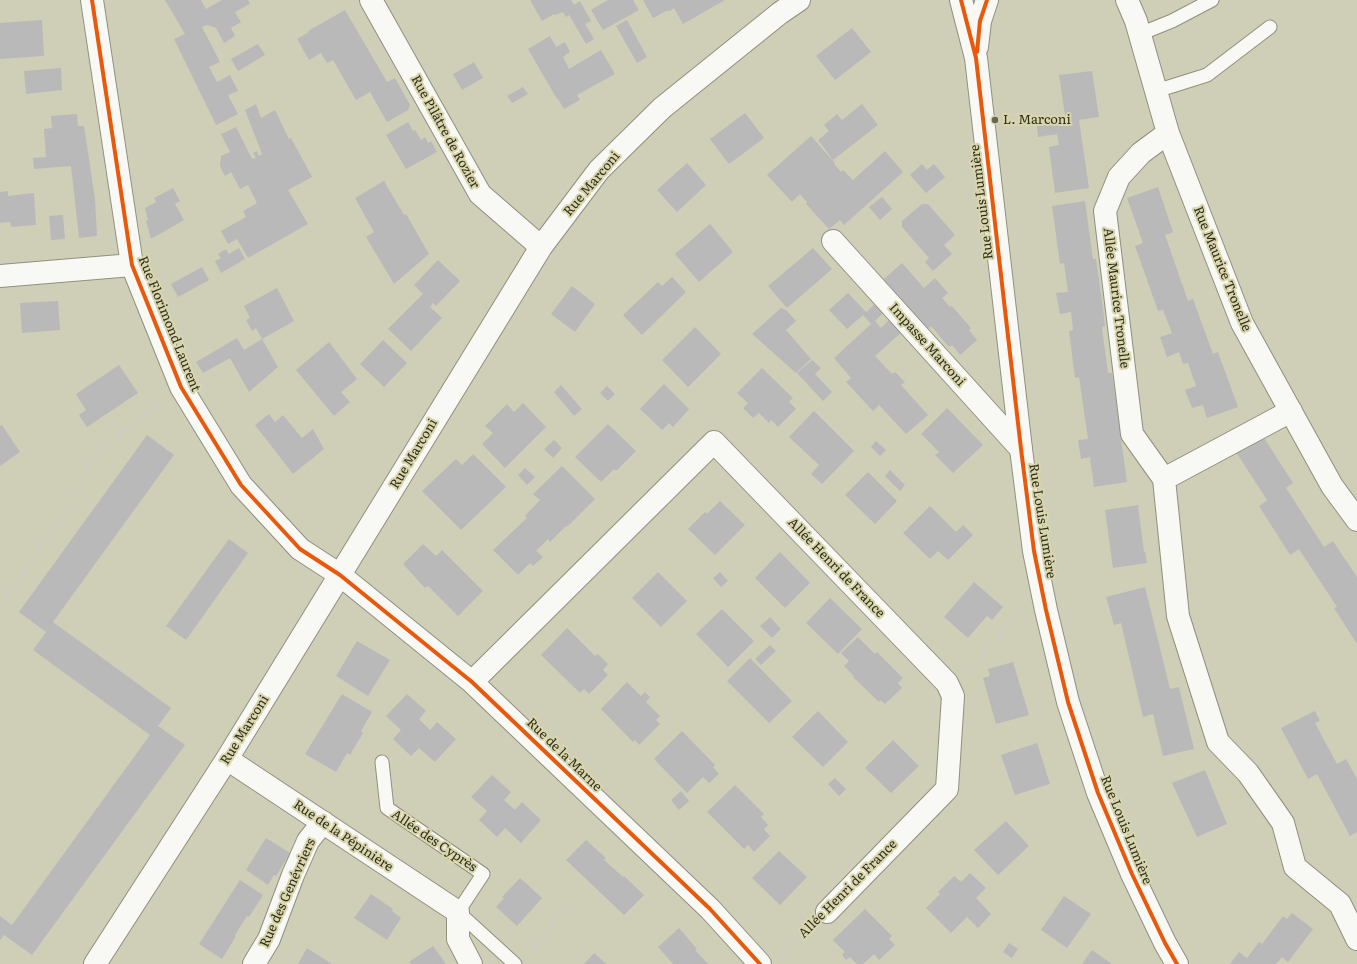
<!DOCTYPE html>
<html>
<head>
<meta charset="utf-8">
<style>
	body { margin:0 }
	canvas { display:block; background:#cfceb7 }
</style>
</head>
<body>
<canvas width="1357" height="964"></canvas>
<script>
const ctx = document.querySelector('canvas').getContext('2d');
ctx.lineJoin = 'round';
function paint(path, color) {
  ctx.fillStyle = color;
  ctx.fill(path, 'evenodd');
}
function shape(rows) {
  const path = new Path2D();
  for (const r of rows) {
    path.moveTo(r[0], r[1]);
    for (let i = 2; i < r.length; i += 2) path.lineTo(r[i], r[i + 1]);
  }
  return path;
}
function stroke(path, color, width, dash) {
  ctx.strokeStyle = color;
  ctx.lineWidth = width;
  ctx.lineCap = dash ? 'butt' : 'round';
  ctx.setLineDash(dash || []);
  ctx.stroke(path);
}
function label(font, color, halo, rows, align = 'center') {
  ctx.font = font + ' Literata,serif';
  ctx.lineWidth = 4;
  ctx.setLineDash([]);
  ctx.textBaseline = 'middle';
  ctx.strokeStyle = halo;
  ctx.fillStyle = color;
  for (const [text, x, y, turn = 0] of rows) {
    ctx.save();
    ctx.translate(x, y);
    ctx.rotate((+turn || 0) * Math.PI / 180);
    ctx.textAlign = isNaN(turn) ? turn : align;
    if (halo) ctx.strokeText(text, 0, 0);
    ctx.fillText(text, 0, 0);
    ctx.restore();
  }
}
const building = shape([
	[165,0,201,0,206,9,222,0,248,0,250,4,235,12,241,22,231,28,235,36,224,43,216,28,207,25,202,27,220,62,209,67,217,82,230,75,238,91,228,95,238,114,216,125,174,39,185,34],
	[530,0,571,0,574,5,580,1,591,21,585,24,594,39,586,44,569,15,566,17,563,12,555,15,554,14,542,21],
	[608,0,633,0,639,10,603,30,591,10],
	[643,0,725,0,683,24,674,8,670,11,666,11,653,18],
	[345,10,387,82,395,78,410,105,408,110,387,122,370,92,356,100,333,60,327,63,321,53,309,60,297,39,309,32,308,31],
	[42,20,44,56,0,59,0,23],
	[627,20,647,57,637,63,616,26],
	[852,28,871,52,835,80,816,56],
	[550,36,556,47,565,42,570,52,563,57,569,69,601,50,615,74,577,95,580,100,564,109,558,99,557,99,528,49],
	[258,44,265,55,238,71,231,59],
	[474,62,483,78,462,90,453,74],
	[61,68,62,90,26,94,24,71],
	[1092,71,1099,117,1079,120,1089,188,1055,193,1049,147,1059,145,1057,134,1038,137,1037,126,1066,122,1059,75],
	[523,87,528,94,512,103,507,96],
	[256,104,261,118,275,110,289,139,291,138,312,177,288,190,308,224,248,258,237,239,228,244,221,231,246,217,243,211,257,203,248,185,240,189,231,172,225,176,220,166,221,156,230,152,221,134,236,127,252,159,256,158,253,153,257,151,259,156,262,154,245,110],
	[862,104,878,125,833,160,818,140,829,131,824,125,837,114,842,120],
	[745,113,764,138,729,164,710,139],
	[77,114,78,126,84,126,95,199,97,236,79,238,71,166,34,169,33,158,46,157,44,129,52,128,51,116],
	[408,122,413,131,415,130,421,140,425,137,428,143,431,141,437,152,406,169,386,135],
	[811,136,835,163,834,164,841,172,843,170,853,180,885,151,903,172,844,225,840,220,829,229,806,204,807,202,800,194,792,202,767,175],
	[687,163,706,185,677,212,657,190],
	[922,164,927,170,934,164,945,177,926,193,910,175],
	[384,181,404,215,406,214,429,254,394,284,366,237,374,232,355,198],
	[1158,187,1173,232,1165,235,1188,301,1193,299,1213,354,1218,352,1238,407,1207,418,1203,405,1192,408,1185,390,1196,386,1188,363,1183,364,1179,352,1167,357,1160,337,1172,333,1163,310,1158,311,1135,246,1143,243,1127,198],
	[173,188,180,201,175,204,184,220,151,239,146,221,148,220,145,208,156,202,154,198],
	[8,191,8,196,34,193,36,225,11,227,10,222,0,223,0,192],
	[882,197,892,209,880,220,869,207],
	[1085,201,1093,259,1096,259,1104,316,1105,326,1102,327,1108,373,1112,373,1127,482,1094,487,1090,457,1081,459,1078,440,1088,439,1079,377,1075,378,1069,331,1073,330,1071,312,1060,314,1056,293,1068,292,1064,263,1060,264,1052,206],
	[922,204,928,204,955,235,944,245,952,254,933,271,925,262,929,258,902,227,902,221],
	[63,215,65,239,51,240,49,216],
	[710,224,733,252,699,282,675,254],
	[239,248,245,259,221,273,215,261,221,258,218,254,226,249,229,254],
	[813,248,832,269,787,308,768,286],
	[438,260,460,281,436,306,433,303,430,307,442,318,411,351,388,329,423,294,414,285],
	[902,263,924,288,935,278,948,293,942,298,950,307,952,306,971,328,969,330,977,340,960,355,952,345,949,347,931,326,926,330,918,320,918,319,884,279],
	[202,267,209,280,178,297,171,284],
	[672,277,686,292,642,335,623,315,658,282,662,286],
	[572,286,595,304,575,332,551,314],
	[277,288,294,321,262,339,278,367,249,392,230,358,203,373,196,362,237,338,244,350,262,339,256,328,252,331,246,320,250,318,244,306],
	[848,293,866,312,876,303,884,312,875,321,881,328,892,317,904,330,875,356,892,374,895,372,905,382,901,385,928,415,906,434,879,405,873,411,846,382,851,378,834,358,871,324,863,315,847,329,829,310],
	[58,301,60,330,22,333,20,303],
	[781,308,786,310,796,321,786,330,811,359,796,373,752,334],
	[695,327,721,354,688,387,662,360],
	[383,340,407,363,384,387,360,364],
	[329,342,357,379,341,392,350,402,334,416,296,370],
	[812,360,821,368,815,374,832,392,823,401,797,373],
	[119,365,138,393,87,427,79,415,86,410,76,394],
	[762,368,793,398,789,402,796,409,778,427,771,420,769,423,759,413,753,418,743,408,748,403,737,393],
	[664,384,689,409,673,427,669,423,662,430,640,409],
	[561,385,582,409,574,416,554,392],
	[607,386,615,394,608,401,600,393],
	[523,403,546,427,505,468,482,444,493,433,485,426,507,404,514,412],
	[947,408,983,445,953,473,935,455,939,452,921,434],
	[814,411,854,451,822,484,811,474,819,465,789,437],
	[269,414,275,422,283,415,302,438,313,429,324,449,293,474,255,425],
	[608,424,636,451,616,471,614,469,601,482,575,457],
	[2,425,20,452,0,466,0,426],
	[147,435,174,455,53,622,171,708,158,726,185,745,32,955,4,935,0,940,0,916,12,925,150,735,33,650,46,632,19,612],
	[1262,435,1293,483,1286,488,1324,547,1333,541,1357,577,1357,644,1334,608,1337,607,1299,549,1290,555,1259,506,1267,500,1236,452],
	[554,440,562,448,553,458,544,449],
	[876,441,886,450,880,456,871,447],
	[473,454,506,487,461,530,422,491,456,459,462,465],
	[562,466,595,499,567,527,566,526,550,542,548,539,536,551,543,557,533,566,530,563,518,575,493,550,527,518,525,516,540,500,533,494],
	[525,468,535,477,527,485,518,475],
	[890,470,905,485,900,491,885,476],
	[868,472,897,501,875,524,845,495],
	[720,501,745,525,715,555,688,529,705,512,707,514],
	[1138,505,1144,552,1145,552,1147,563,1113,568,1105,510],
	[930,506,956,532,963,525,973,535,948,560,938,551,930,559,903,533],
	[229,539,248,553,186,640,166,626],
	[423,544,436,556,442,550,483,591,458,616,428,586,425,588,403,564],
	[780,552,810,583,785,608,755,578],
	[658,572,687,601,661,627,632,598],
	[720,572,728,581,721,587,713,578],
	[974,582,1003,607,992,620,987,616,968,638,944,617],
	[1145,587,1170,689,1179,687,1194,749,1163,756,1153,714,1143,717,1121,623,1114,625,1106,597],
	[830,598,862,629,838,654,806,623],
	[722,609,754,641,728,667,696,634],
	[770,617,781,629,772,638,760,626],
	[567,628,595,656,598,654,608,664,603,670,608,675,589,694,584,689,580,693,541,655],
	[858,637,875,654,877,652,903,678,898,683,902,688,885,704,880,700,879,702,853,677,854,676,844,666,849,661,841,653],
	[357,641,390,660,368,696,336,676],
	[770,645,776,651,761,665,755,659],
	[750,658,792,701,769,723,727,681],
	[1013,662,1029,715,996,724,983,678,990,676,988,669],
	[627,682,641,696,645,692,650,697,646,702,660,716,656,720,660,724,639,745,635,740,633,742,601,709],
	[342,694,372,712,361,731,363,733,350,755,347,753,336,772,305,754],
	[407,694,426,711,419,719,430,730,437,722,456,739,435,762,419,748,411,756,393,739,401,730,386,716],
	[818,711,848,742,823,767,792,737],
	[1315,711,1320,721,1315,723,1337,764,1346,759,1357,779,1357,832,1350,836,1317,774,1308,779,1281,728],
	[682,731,715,765,713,767,719,774,709,783,703,777,687,793,654,759],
	[893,740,919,766,891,793,865,768],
	[1037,743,1050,784,1015,795,1001,755],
	[1205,770,1227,824,1197,837,1172,783],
	[492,775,511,792,504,800,515,810,522,802,541,820,521,843,505,828,497,837,479,820,487,811,471,797],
	[835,778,846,789,839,796,828,784],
	[735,785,764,814,761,817,768,825,764,829,770,836,754,852,748,845,744,849,707,812],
	[681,791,689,801,679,810,671,800],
	[1006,821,1029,846,998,875,974,850],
	[266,838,290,853,276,876,274,875,268,885,246,870],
	[586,840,606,858,604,860,613,868,623,877,624,876,644,895,624,915,566,860],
	[779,851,807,877,780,905,752,878],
	[970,873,986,888,976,898,991,914,978,928,967,917,951,933,926,908,940,894,938,892,954,876,961,882],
	[520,878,542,898,517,926,496,907,504,898,502,897],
	[240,880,263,895,249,917,247,916,235,935,236,936,222,959,199,944],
	[371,894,393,909,392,911,401,918,387,940,354,918],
	[1064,896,1091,914,1067,948,1041,930],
	[865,909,892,936,889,939,895,945,879,960,874,954,863,964,857,964,850,957,846,960,842,955,845,952,833,940],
	[1292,913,1313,929,1288,962,1282,957,1276,964,1230,964,1239,952,1247,958,1259,942,1262,944,1283,916,1287,919],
	[679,928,697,949,695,950,708,964,673,964,658,947],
	[1009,943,1018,949,1012,958,1003,952],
	[433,946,446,964,411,964,409,962],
	[307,948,332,964,298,964],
	[1092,950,1112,964,1082,964],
	[594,953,606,964,584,964]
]);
const path = shape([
	[0,605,65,515,93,457,161,402],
	[967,670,1021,610],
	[531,951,565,906],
	[782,954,809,928]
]);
const lane = shape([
	[1140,34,1172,21,1212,0],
	[1156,91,1207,75,1270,27],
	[382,762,387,808,483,874,458,912,515,964]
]);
const street = shape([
	[92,0,132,265,181,387,241,485,300,549,340,575,472,682,710,909,760,964],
	[371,0,480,194,541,247],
	[1127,0,1136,21,1168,133,1242,323,1332,486,1357,520],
	[1168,133,1141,153,1119,177,1105,211,1132,434,1164,479,1178,616,1218,742,1248,773,1283,823,1295,867,1340,904,1357,939],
	[833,241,1021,449],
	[0,276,132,265],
	[1164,479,1291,411],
	[472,682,714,442,947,683,953,696,947,789,827,912],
	[227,759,458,912,458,939,471,964],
	[95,964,227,759,541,247,599,170,662,108,780,13,799,0],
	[254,964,269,939,293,875,308,841,323,822]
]);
const secondary = shape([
	[961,0,976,58,1021,449,1034,551,1046,610,1068,702,1098,793,1132,874,1165,943,1177,964],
	[977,47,980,21,987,0]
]);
const cycleway = shape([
	[92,0,132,265,181,387,241,485,300,549,340,575,472,682,710,909,760,964],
	[961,0,976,58,1021,449,1034,551,1046,610,1068,702,1098,793,1132,874,1165,943,1177,964],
	[977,52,980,21,987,0]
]);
const markers = [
	[995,120,4,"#676653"]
];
const poiNames = [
	["L. Marconi",1003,120]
];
const streetNames = [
	["Rue Pilâtre de Rozier",445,132,61],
	["Rue Marconi",592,184,-50],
	["Rue Louis Lumière",982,202,-97],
	["Rue Maurice Tronelle",1222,269,68],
	["Allée Maurice Tronelle",1116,298,83],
	["Rue Florimond Laurent",169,324,68],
	["Impasse Marconi",927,345,48],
	["Rue Marconi",414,454,-59],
	["Rue Louis Lumière",1042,521,81],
	["Allée Henri de France",836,568,46],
	["Rue Marconi",245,730,-58],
	["Rue de la Marne",564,755,44],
	["Rue Louis Lumière",1126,830,68],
	["Rue de la Pépinière",343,836,34],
	["Allée des Cyprès",434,841,34],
	["Allée Henri de France",848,889,-45],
	["Rue des Genévriers",288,893,-66]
];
paint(building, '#b9b9ba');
stroke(lane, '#91907e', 15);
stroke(street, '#91907e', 24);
stroke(secondary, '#91907e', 24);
stroke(path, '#cecec7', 2.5, [3, 3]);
stroke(lane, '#f8f8f4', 13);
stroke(street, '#f8f8f4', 22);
stroke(secondary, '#f8f8f4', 22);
stroke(cycleway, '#e8590c', 4);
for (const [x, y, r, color] of markers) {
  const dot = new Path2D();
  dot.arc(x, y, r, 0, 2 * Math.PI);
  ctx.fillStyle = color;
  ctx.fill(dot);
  stroke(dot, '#d9d6ad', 1.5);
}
label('13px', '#2f2e1d', '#d9d6ad', poiNames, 'left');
label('13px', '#2f2e1d', '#d9d6ad', streetNames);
</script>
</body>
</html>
